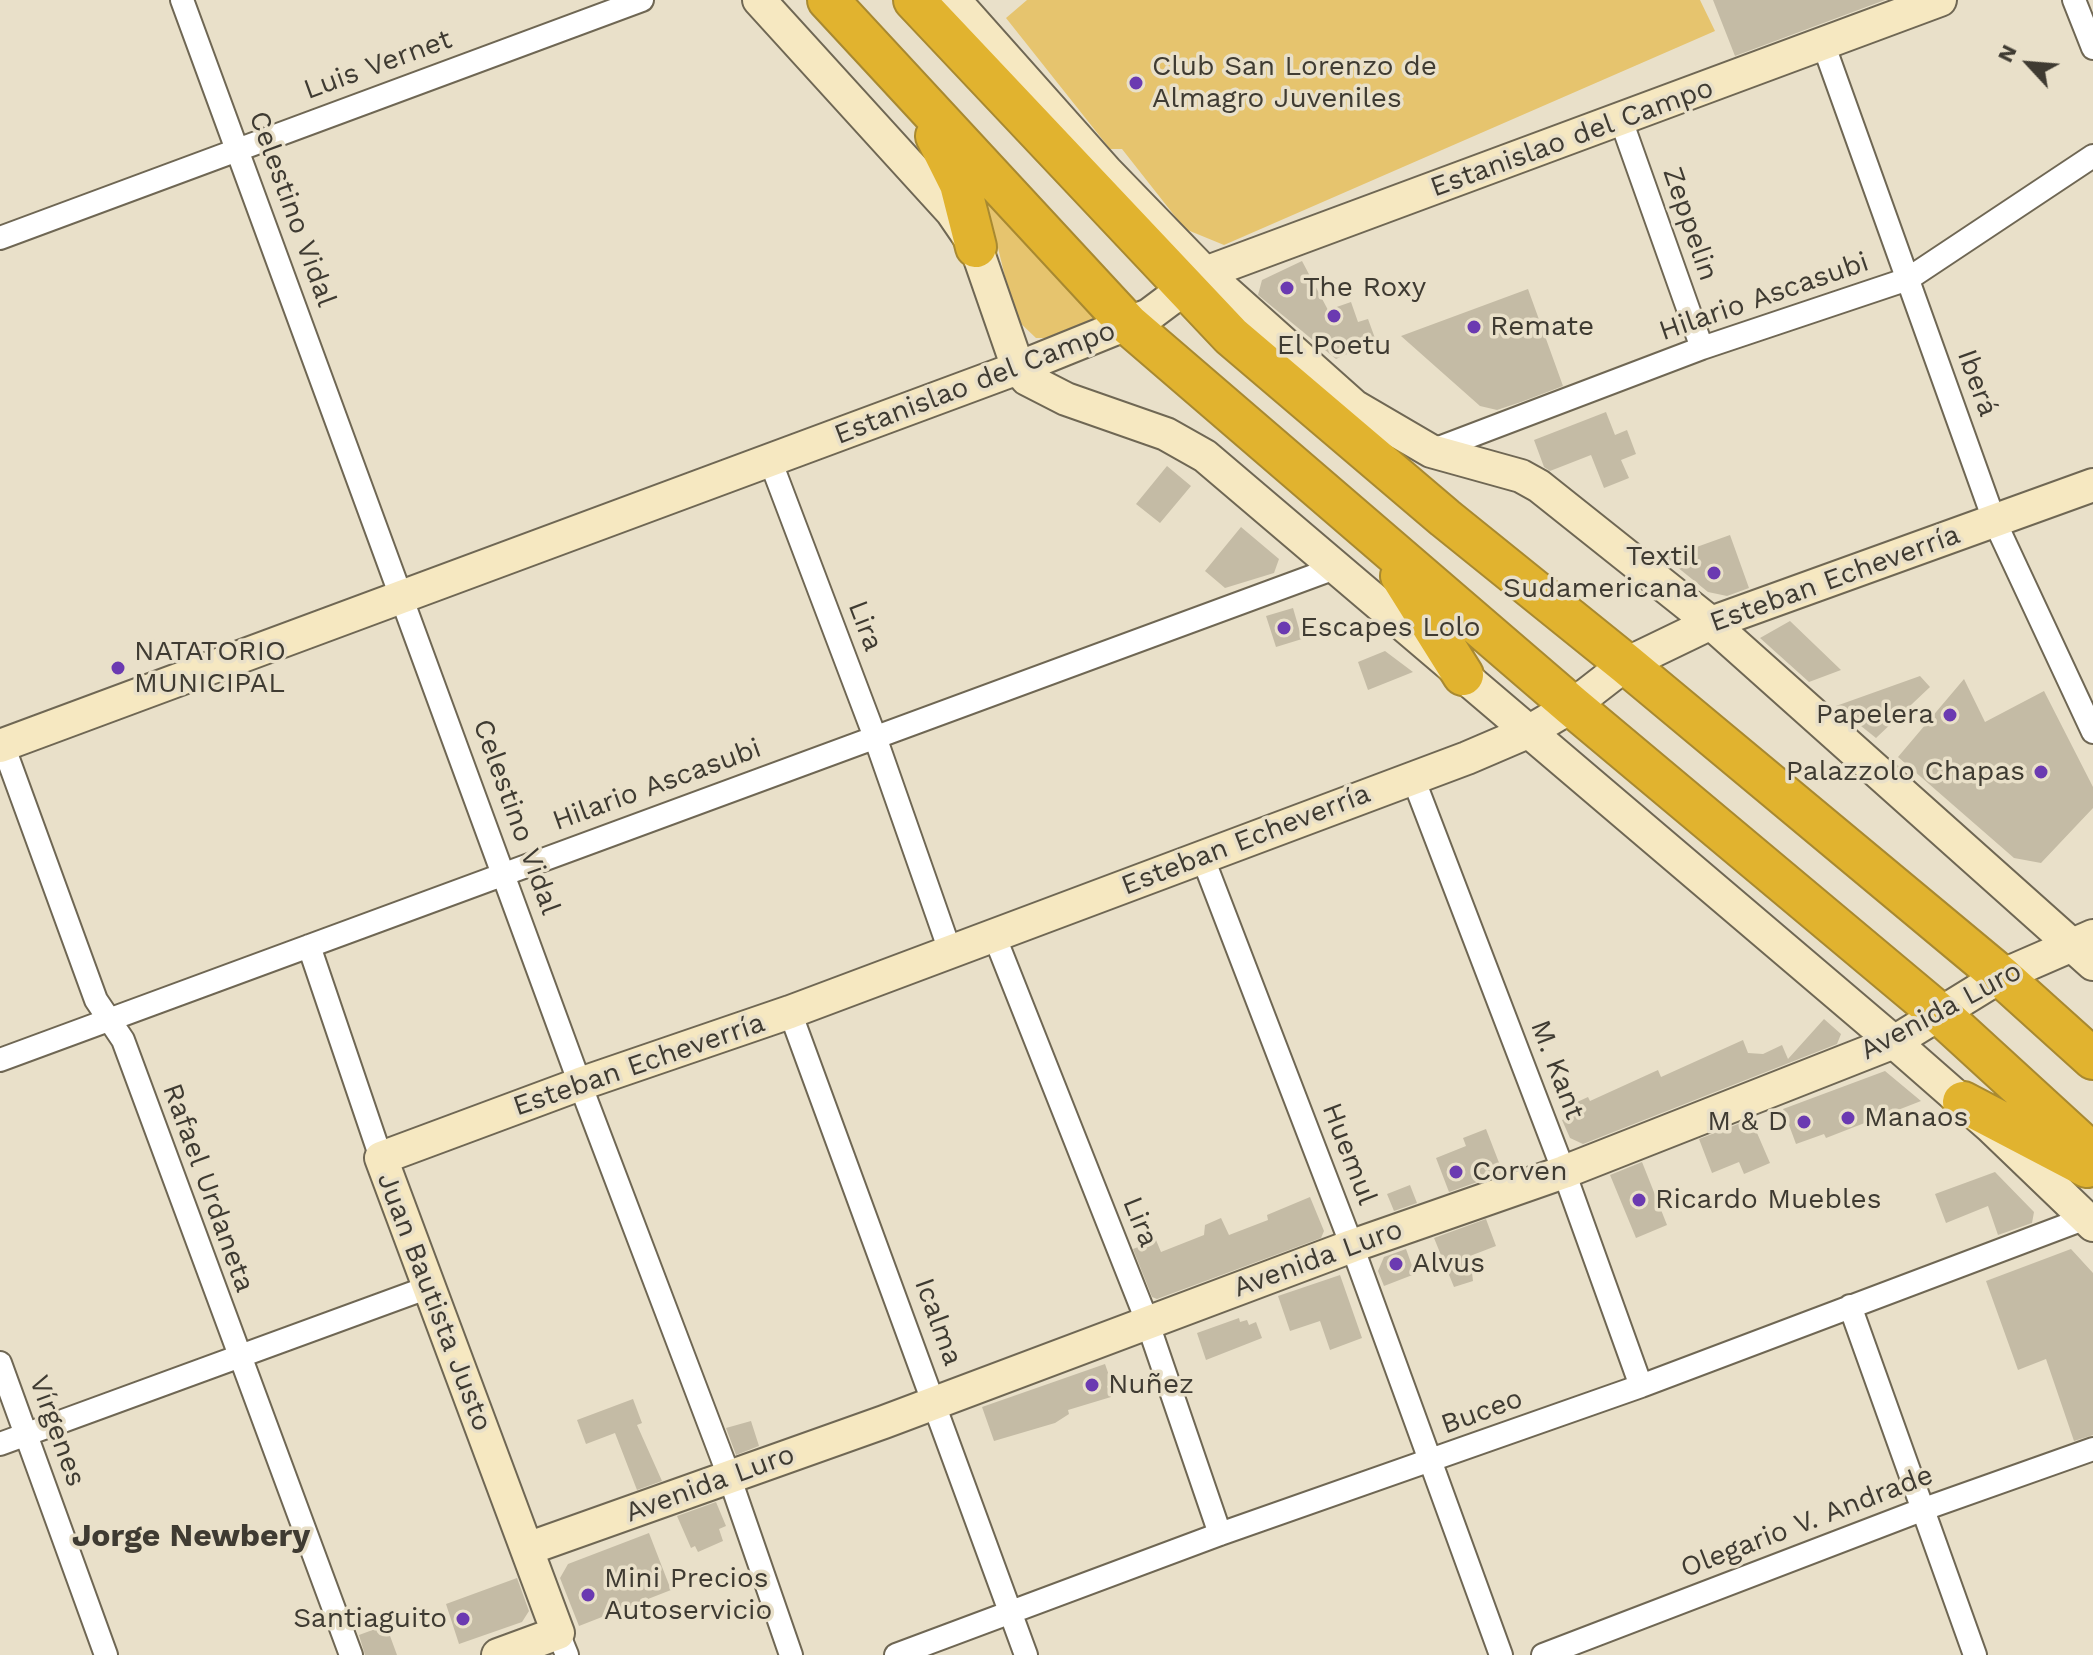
<!DOCTYPE html>
<html>
<head>
<meta charset="utf-8">
<style>
	body { margin:0 }
	#map { position:relative; width:2093px; height:1655px; overflow:hidden; background:#e9e0c9; font-family:"Work Sans",sans-serif }
	canvas { display:block }
	.north { position:absolute; left:1989px; top:24px; width:80px; height:80px; -webkit-text-stroke:6px #e9e0c9; paint-order:stroke; rotate:296deg; font-size:22px; font-weight:700; line-height:32px; text-align:center; color:#3f3b32 }
	.north::after { content:''; display:block; margin:auto; width:28px; height:36px; background:#3f3b32; clip-path:polygon(50% 0,100% 100%,50% 72%,0 100%) }
</style>
</head>
<body>
<div id="map">
<canvas width="2093" height="1655"></canvas>
<div class="north">N</div>
</div>
<script>
const ctx = document.querySelector('canvas').getContext('2d');
ctx.lineJoin = 'round';
function paint(path, color) {
  ctx.fillStyle = color;
  ctx.fill(path, 'evenodd');
}
function shape(rows) {
  const path = new Path2D();
  for (const r of rows) {
    path.moveTo(r[0], r[1]);
    for (let i = 2; i < r.length; i += 2) path.lineTo(r[i], r[i + 1]);
  }
  return path;
}
function stroke(path, color, width, dash) {
  ctx.strokeStyle = color;
  ctx.lineWidth = width;
  ctx.lineCap = dash ? 'butt' : 'round';
  ctx.setLineDash(dash || []);
  ctx.stroke(path);
}
function label(font, color, halo, rows, align = 'center') {
  ctx.font = font + ' "Work Sans",sans-serif';
  ctx.lineWidth = 7;
  ctx.setLineDash([]);
  ctx.textBaseline = 'middle';
  ctx.strokeStyle = halo;
  ctx.fillStyle = color;
  for (const [text, x, y, turn = 0] of rows) {
    ctx.save();
    ctx.translate(x, y);
    ctx.rotate((+turn || 0) * Math.PI / 180);
    ctx.textAlign = isNaN(turn) ? turn : align;
    if (halo) ctx.strokeText(text, 0, 0);
    ctx.fillText(text, 0, 0);
    ctx.restore();
  }
}
const green = shape([
	[1027,0,1700,0,1715,31,1224,245,1185,229,1122,149,1110,149,1006,18],
	[982,182,1100,312,1088,323,1049,338,1036,338,1015,318]
]);
const building = shape([
	[1713,0,1885,0,1735,56],
	[1302,261,1328,310,1351,302,1358,322,1368,319,1376,341,1336,359,1258,295,1262,280],
	[1528,289,1563,386,1521,402,1497,410,1480,406,1401,336],
	[1606,412,1615,435,1627,430,1636,454,1621,460,1629,478,1604,488,1591,455,1550,471,1544,467,1534,440],
	[1167,466,1191,486,1160,523,1136,504],
	[1241,527,1279,559,1274,573,1225,588,1205,571],
	[1730,535,1749,588,1727,596,1708,592,1666,558],
	[1293,608,1302,639,1276,647,1266,616],
	[1790,621,1841,670,1809,682,1760,638],
	[1385,651,1413,672,1368,690,1358,662],
	[1920,676,1930,687,1876,738,1836,706],
	[1964,679,1985,722,2044,691,2093,787,2093,808,2041,863,2014,858,1898,757],
	[1824,1019,1841,1034,1837,1044,1583,1144,1570,1138,1562,1120,1566,1118,1562,1109,1588,1097,1590,1101,1658,1070,1661,1077,1743,1040,1748,1053,1763,1054,1782,1045,1788,1059],
	[1885,1071,1921,1101,1826,1138,1824,1134,1796,1144,1783,1109],
	[1751,1119,1770,1163,1744,1174,1739,1162,1712,1173,1699,1139],
	[1486,1129,1503,1173,1449,1192,1436,1158,1466,1146,1463,1138],
	[1642,1162,1667,1225,1636,1238,1610,1175],
	[1995,1172,2034,1212,2032,1223,1998,1235,1988,1206,1946,1223,1935,1194],
	[1410,1185,1417,1203,1394,1211,1387,1194],
	[1310,1197,1324,1231,1321,1238,1157,1299,1152,1297,1133,1249,1156,1240,1161,1252,1204,1235,1205,1225,1221,1218,1229,1235,1268,1220,1267,1215],
	[1486,1219,1496,1246,1470,1256,1473,1281,1454,1287,1434,1238],
	[1406,1249,1415,1274,1384,1286,1378,1271,1384,1257],
	[2071,1249,2093,1273,2093,1435,2074,1441,2046,1359,2018,1370,1986,1281],
	[1340,1275,1362,1338,1330,1350,1320,1321,1290,1331,1278,1296],
	[1239,1318,1240,1322,1247,1320,1249,1325,1256,1322,1262,1338,1206,1360,1197,1333],
	[1105,1364,1112,1384,1107,1386,1111,1397,1068,1410,1069,1414,1055,1423,994,1441,982,1407],
	[633,1399,642,1423,637,1425,662,1481,637,1490,615,1433,586,1444,577,1420],
	[751,1421,759,1446,736,1455,726,1428],
	[716,1502,726,1526,719,1529,723,1541,698,1552,695,1546,691,1548,677,1516],
	[649,1533,671,1590,579,1626,560,1578,568,1564],
	[517,1578,529,1611,522,1622,459,1644,446,1604],
	[386,1625,397,1655,365,1655,359,1635]
]);
const street = shape([
	[182,0,580,1084,729,1476,791,1655],
	[2074,0,2093,48],
	[1824,46,1994,520,2093,732],
	[1621,120,1702,348],
	[0,238,642,0],
	[1431,451,1702,348,1908,279,2093,156],
	[770,460,875,737,950,951],
	[3,745,96,1000,123,1040,351,1655],
	[1413,778,1564,1172,1641,1386],
	[1202,856,1352,1246,1501,1655],
	[994,935,1147,1321,1220,1534],
	[309,946,381,1158],
	[790,1012,1026,1655],
	[0,1060,1335,568],
	[1850,1306,1975,1655],
	[0,1363,106,1655],
	[0,1444,429,1287],
	[558,1633,567,1655],
	[896,1655,1220,1534,1641,1386,2086,1218],
	[1543,1655,1924,1509,2093,1449]
]);
const secondary = shape([
	[759,0,952,212,976,247,1018,368,1027,379,1066,399,1166,434,1205,456,1894,1042,1991,1127,2093,1225],
	[954,0,1106,171,1205,273,1354,406,1431,451,1521,476,1539,486,1711,623,2093,964],
	[0,746,1018,368,1149,315,1205,273,1940,0],
	[527,1549,884,1422,1352,1246,1564,1172,1894,1042,2001,976,2093,936],
	[498,1655,558,1633,381,1158,580,1084,790,1012,1467,758,1530,731,1572,706,1626,664,1711,623,2093,485]
]);
const highway = shape([
	[828,0,1129,325,1572,706,1940,1014,2093,1154],
	[914,0,1231,336,1445,518,1626,664,2001,976,2093,1059],
	[936,136,960,184,976,247],
	[1401,576,1463,675],
	[1963,1102,2087,1167]
]);
const markers = [
	[1136,83,8,"#6b3ab1"],
	[1287,288,8,"#6b3ab1"],
	[1334,316,8,"#6b3ab1"],
	[1474,327,8,"#6b3ab1"],
	[1714,573,8,"#6b3ab1"],
	[1284,628,8,"#6b3ab1"],
	[118,668,8,"#6b3ab1"],
	[1950,715,8,"#6b3ab1"],
	[2041,772,8,"#6b3ab1"],
	[1848,1118,8,"#6b3ab1"],
	[1804,1122,8,"#6b3ab1"],
	[1456,1172,8,"#6b3ab1"],
	[1639,1200,8,"#6b3ab1"],
	[1396,1264,8,"#6b3ab1"],
	[1092,1385,8,"#6b3ab1"],
	[588,1595,8,"#6b3ab1"],
	[463,1619,8,"#6b3ab1"]
];
const streetNames = [
	["Luis Vernet",378,65,-20],
	["Estanislao del Campo",1572,138,-20],
	["Celestino Vidal",292,209,70],
	["Zeppelin",1690,224,71],
	["Hilario Ascasubi",1764,297,-19],
	["Estanislao del Campo",975,383,-21],
	["Iberá",1977,383,70],
	["Esteban Echeverría",1835,579,-20],
	["Lira",865,626,69],
	["Hilario Ascasubi",657,785,-20],
	["Celestino Vidal",516,817,70],
	["Esteban Echeverría",1246,840,-21],
	["Avenida Luro",1941,1011,-28],
	["Esteban Echeverría",639,1065,-19],
	["M. Kant",1557,1070,69],
	["Huemul",1349,1154,69],
	["Rafael Urdaneta",208,1188,70],
	["Lira",1140,1222,68],
	["Avenida Luro",1318,1259,-20],
	["Juan Bautista Justo",434,1302,69],
	["Icalma",938,1322,70],
	["Buceo",1482,1412,-20],
	["Vírgenes",57,1431,70],
	["Avenida Luro",710,1484,-20],
	["Olegario V. Andrade",1807,1522,-21]
];
const poiNames = [
	["Club San Lorenzo de",1152,67],
	["Almagro Juveniles",1152,99],
	["The Roxy",1303,288],
	["Remate",1490,327],
	["El Poetu",1334,346,"center"],
	["Textil",1698,557,"right"],
	["Sudamericana",1698,589,"right"],
	["Escapes Lolo",1300,628],
	["NATATORIO",134,652],
	["MUNICIPAL",134,684],
	["Papelera",1934,715,"right"],
	["Palazzolo Chapas",2025,772,"right"],
	["Manaos",1864,1118],
	["M & D",1788,1122,"right"],
	["Corven",1472,1172],
	["Ricardo Muebles",1655,1200],
	["Alvus",1412,1264],
	["Nuñez",1108,1385],
	["Mini Precios",604,1579],
	["Autoservicio",604,1611],
	["Santiaguito",447,1619,"right"]
];
const quarterNames = [
	["Jorge Newbery",191,1537]
];
paint(green, '#e6c46e');
paint(building, '#c4bba5');
stroke(street, '#6f6754', 26);
stroke(secondary, '#6f6754', 36);
stroke(highway, '#a88930', 44);
stroke(street, '#fff', 22);
stroke(secondary, '#f6e8c1', 32);
stroke(highway, '#e1b32f', 40);
for (const [x, y, r, color] of markers) {
  const dot = new Path2D();
  dot.arc(x, y, r, 0, 2 * Math.PI);
  ctx.fillStyle = color;
  ctx.fill(dot);
  stroke(dot, '#e9e0c9', 3);
}
label('28px', '#3f3b32', '#e9e0c9', streetNames);
label('28px', '#3f3b32', '#e9e0c9', poiNames, 'left');
label('bold 32px', '#3f3b32', '#e9e0c9', quarterNames);
</script>
</body>
</html>
